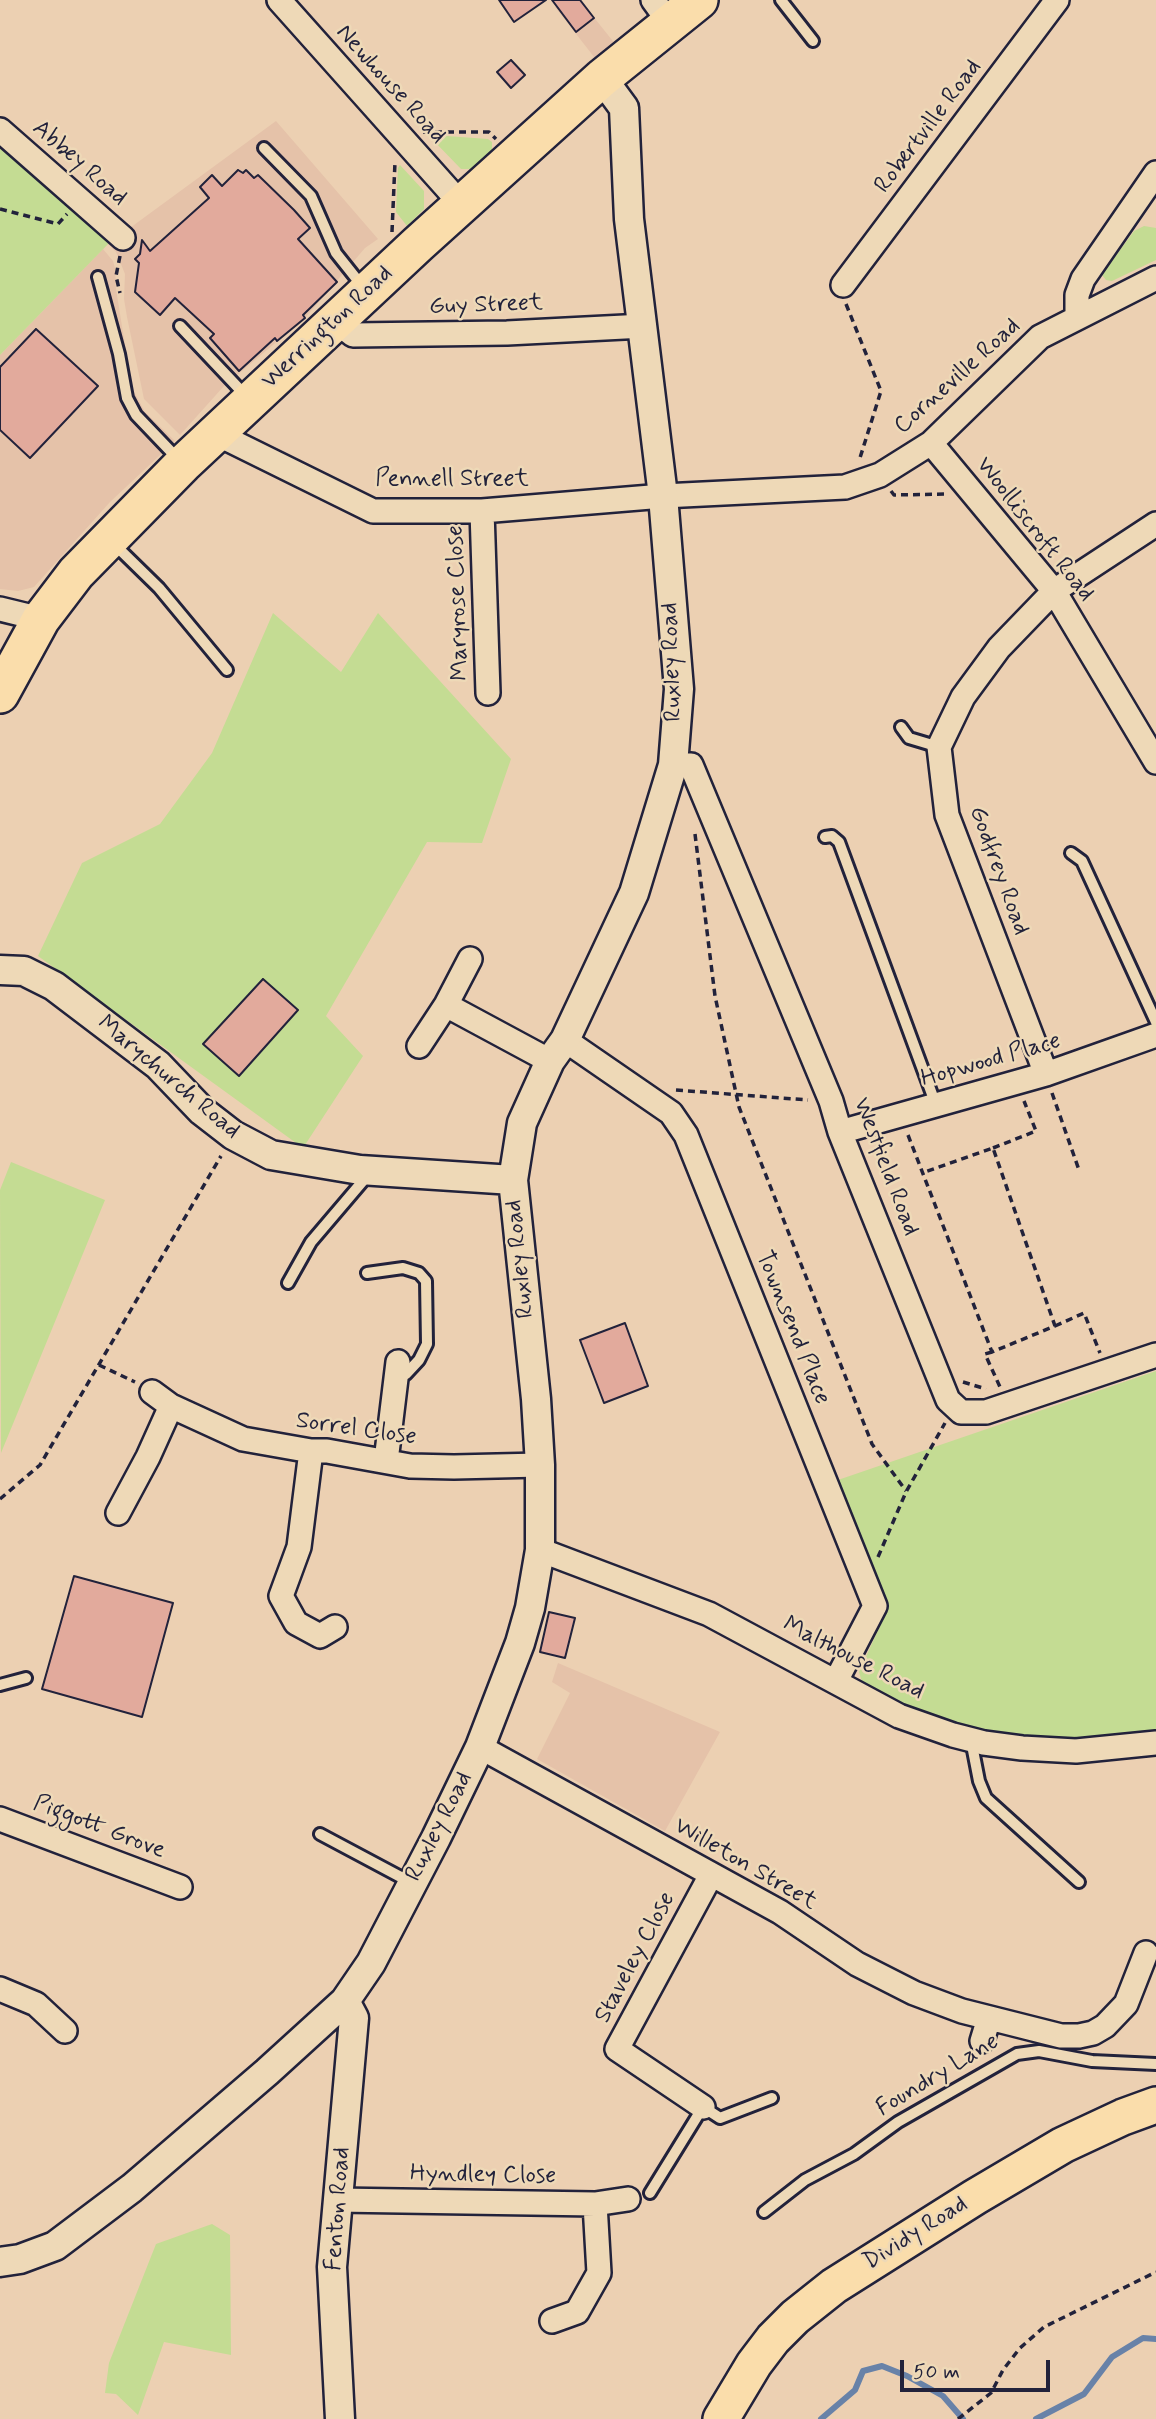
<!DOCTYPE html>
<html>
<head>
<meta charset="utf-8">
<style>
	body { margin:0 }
	#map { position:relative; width:1156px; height:2419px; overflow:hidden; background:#ecd0b2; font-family:Mynerve,sans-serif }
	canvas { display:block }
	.scale { position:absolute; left:900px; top:2360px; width:150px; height:32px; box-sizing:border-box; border:4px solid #22223b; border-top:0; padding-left:9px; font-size:21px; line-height:24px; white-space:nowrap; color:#22223b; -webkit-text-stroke:5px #eed9b7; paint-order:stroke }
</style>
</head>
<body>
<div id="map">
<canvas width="1156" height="2419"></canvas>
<div class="scale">50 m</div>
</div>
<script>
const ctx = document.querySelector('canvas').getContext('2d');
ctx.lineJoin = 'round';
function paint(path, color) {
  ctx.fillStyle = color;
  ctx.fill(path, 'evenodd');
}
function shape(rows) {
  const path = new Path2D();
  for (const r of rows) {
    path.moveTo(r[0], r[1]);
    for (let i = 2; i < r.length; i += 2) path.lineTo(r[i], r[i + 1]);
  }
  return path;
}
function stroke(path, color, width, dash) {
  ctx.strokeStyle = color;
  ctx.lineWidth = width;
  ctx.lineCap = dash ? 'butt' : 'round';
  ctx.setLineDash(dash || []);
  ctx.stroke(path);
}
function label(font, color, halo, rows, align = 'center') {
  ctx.font = font + ' Mynerve,sans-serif';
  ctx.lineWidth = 5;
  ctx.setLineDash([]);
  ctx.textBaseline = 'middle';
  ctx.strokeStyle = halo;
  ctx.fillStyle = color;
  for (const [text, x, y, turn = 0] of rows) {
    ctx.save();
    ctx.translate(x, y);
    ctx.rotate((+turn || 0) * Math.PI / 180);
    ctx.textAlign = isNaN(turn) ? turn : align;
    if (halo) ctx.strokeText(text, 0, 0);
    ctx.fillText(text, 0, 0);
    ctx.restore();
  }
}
const built = shape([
	[564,0,580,0,616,45,598,62,555,7],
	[276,121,378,239,365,248,305,318,224,386,180,435,144,399,127,317,124,299,125,274,116,252,108,244],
	[103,249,113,261,115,268,116,289,132,388,145,412,175,441,110,502,34,587,18,591,0,589,0,355],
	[558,1663,720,1732,665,1831,537,1759,570,1693,552,1682]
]);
const green = shape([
	[433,135,488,139,492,142,492,151,473,169,461,169,431,138],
	[0,139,112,240,0,355],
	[400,165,424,191,424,209,407,226,396,212,398,168],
	[1144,226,1156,228,1156,260,1112,281,1106,280,1102,275,1104,272,1134,231],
	[273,613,341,672,378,613,511,759,482,843,427,842,326,1016,363,1056,303,1148,38,956,82,863,160,824,212,753],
	[11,1162,105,1200,1,1453,0,1190],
	[1156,1371,1156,1734,1071,1739,1005,1736,957,1724,906,1706,862,1682,859,1672,888,1608,835,1481],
	[212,2224,230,2235,231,2355,164,2342,138,2415,116,2394,105,2393,109,2363,156,2244]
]);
const stream = shape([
	[821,2419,855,2390,863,2371,882,2366,907,2376,943,2396,963,2419],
	[1036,2419,1084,2394,1112,2357,1143,2338,1156,2339]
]);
const building = shape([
	[499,0,546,0,514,22,499,0],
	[552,0,580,0,594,18,576,32,552,0],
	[511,60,525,75,511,88,497,72,511,60],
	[238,170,243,173,246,170,254,178,258,175,294,210,310,228,298,239,337,282,303,315,305,318,277,341,275,338,239,371,210,338,214,334,175,298,160,315,135,292,139,263,135,259,140,254,142,240,150,251,209,198,200,187,212,175,222,186,238,170],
	[36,329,98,386,30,458,0,430,0,367,36,329],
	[263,979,298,1010,239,1076,203,1044,263,979],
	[625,1323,648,1386,604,1403,580,1340,625,1323],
	[74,1576,173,1603,142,1717,42,1689,74,1576],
	[549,1612,575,1618,565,1658,540,1652,549,1612]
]);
const path = shape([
	[423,132,489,132,496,139],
	[0,209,58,224,67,214],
	[392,232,395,162],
	[120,256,116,276,120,293],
	[846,304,881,391,859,461],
	[891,491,894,495,948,494],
	[695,834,715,996,739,1107,872,1444,906,1491],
	[676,1090,808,1100],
	[1052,1093,1079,1170],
	[908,1135,992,1352,1055,1326,993,1148,922,1173],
	[993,1148,1036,1131,1024,1101],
	[1055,1326,1084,1313,1100,1353],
	[992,1352,985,1354,1000,1387],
	[99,1365,135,1382],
	[963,1382,986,1389],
	[0,1499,40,1465,221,1156],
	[878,1557,906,1492,945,1423],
	[958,2419,991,2393,1003,2370,1020,2348,1044,2327,1156,2272]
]);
const service = shape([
	[781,0,813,41],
	[264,148,311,196,336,253,363,287],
	[98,277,119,354,127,398,136,415,178,459],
	[180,326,246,396],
	[113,543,159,588,227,670],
	[901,727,909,738,939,747],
	[825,837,832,836,839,842,936,1105],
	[1071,853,1082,861,1156,1022],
	[367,1273,403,1268,419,1273,426,1281,427,1344,419,1360,406,1374,398,1378],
	[288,1283,311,1242,368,1175],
	[0,1685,26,1678],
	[971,1740,979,1781,986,1798,1079,1882],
	[320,1834,412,1883],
	[650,2193,703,2107,720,2118,772,2098],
	[764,2212,805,2180,854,2154,898,2122,1017,2054,1039,2051,1092,2061,1156,2064]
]);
const minor = shape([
	[279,0,462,205],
	[653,0,669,22],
	[0,130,123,238],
	[843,285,1057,0],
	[1077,318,1077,295,1083,279,1156,173],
	[335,321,353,335,507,333,644,326],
	[215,433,373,511,482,511,663,496,845,487,880,475,931,443,1040,337,1156,278],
	[931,443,1054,591,1156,762],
	[482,511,488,693],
	[0,609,41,619],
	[673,765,691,765,831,1101,840,1132,948,1400,961,1412,986,1412,1156,1355],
	[446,1005,550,1061],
	[565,1040,671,1113,686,1135,875,1606,836,1681],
	[419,1046,446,1005,470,959],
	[1046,1074,947,815,939,747,963,697,999,648,1054,591,1156,524],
	[840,1132,1046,1074,1156,1035],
	[152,1392,171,1406],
	[311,1451,299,1547,281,1596,296,1623,320,1636,335,1627],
	[386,1461,398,1362],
	[118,1513,148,1457,171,1406,243,1439,311,1451,327,1451,410,1466,454,1467,540,1465],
	[540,1550,709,1614,899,1716,953,1735,984,1743,1022,1748,1076,1751,1156,1743],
	[480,1747,780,1912,857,1964,914,1993,962,2011,1061,2036,1079,2036,1093,2033,1105,2026,1126,2004,1146,1953],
	[0,1819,180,1887],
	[0,1989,36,2004,65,2031],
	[982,2041,989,2018],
	[703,2107,617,2049,711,1875],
	[337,2200,595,2204,628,2199],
	[552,2321,577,2312,599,2273,595,2204]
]);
const tertiary = shape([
	[0,970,24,971,54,986,158,1065,202,1111,233,1135,271,1155,360,1170,513,1180],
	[0,2262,20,2259,55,2246,132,2188,267,2072,345,2001,371,1963,436,1838,480,1747,520,1643,530,1608,540,1550,540,1465,536,1399,513,1180,522,1123,550,1061,565,1040,634,893,673,765,679,689,663,496,629,219,624,108,602,78],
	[340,2419,332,2267,354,2018,345,2001]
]);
const primary = shape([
	[721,2419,754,2364,773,2339,795,2317,834,2286,975,2197,1063,2145,1123,2117,1156,2105]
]);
const trunk = shape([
	[0,694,41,619,76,573,183,464,418,244,602,78,699,0]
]);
const streetNames = [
	["Newhouse Road",390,85,48],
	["Robertville Road",929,127,-53],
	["Abbey Road",79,164,41],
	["Guy Street",486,306,-2],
	["Werrington Road",328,328,-43],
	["Corneville Road",958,377,-42],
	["Pennell Street",452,480],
	["Woolliscroft Road",1034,530,52],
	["Maryrose Close",459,603,-92],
	["Ruxley Road",673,662,-92],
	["Godfrey Road",998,871,70],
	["Hopwood Place",991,1061,-16],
	["Marychurch Road",168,1078,40],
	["Westfield Road",885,1167,69],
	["Ruxley Road",521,1259,-96],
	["Townsend Place",792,1328,68],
	["Sorrel Close",356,1430,8],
	["Malthouse Road",853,1659,27],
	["Ruxley Road",440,1827,-63],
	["Piggott Grove",99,1828,21],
	["Willeton Street",745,1865,30],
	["Staveley Close",636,1958,-62],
	["Foundry Lane",938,2076,-31],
	["Hyndley Close",483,2176,1],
	["Fenton Road",339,2209,-86],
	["Dividy Road",916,2234,-32]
];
paint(built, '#e5c2a9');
paint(green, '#c4dc93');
stroke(stream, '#6882a8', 6);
paint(building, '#e2aa9c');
stroke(building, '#22223b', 2);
stroke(service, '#22223b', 16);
stroke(minor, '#22223b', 28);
stroke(tertiary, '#22223b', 33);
stroke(primary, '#22223b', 40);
stroke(trunk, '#22223b', 42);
stroke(path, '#22223b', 3.5, [7, 5]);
stroke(service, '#eed9b7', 10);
stroke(minor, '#eed9b7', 23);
stroke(tertiary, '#eed9b7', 28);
stroke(primary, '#faddab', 35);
stroke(trunk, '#faddab', 37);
label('24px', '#22223b', '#eed9b7', streetNames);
</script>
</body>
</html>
